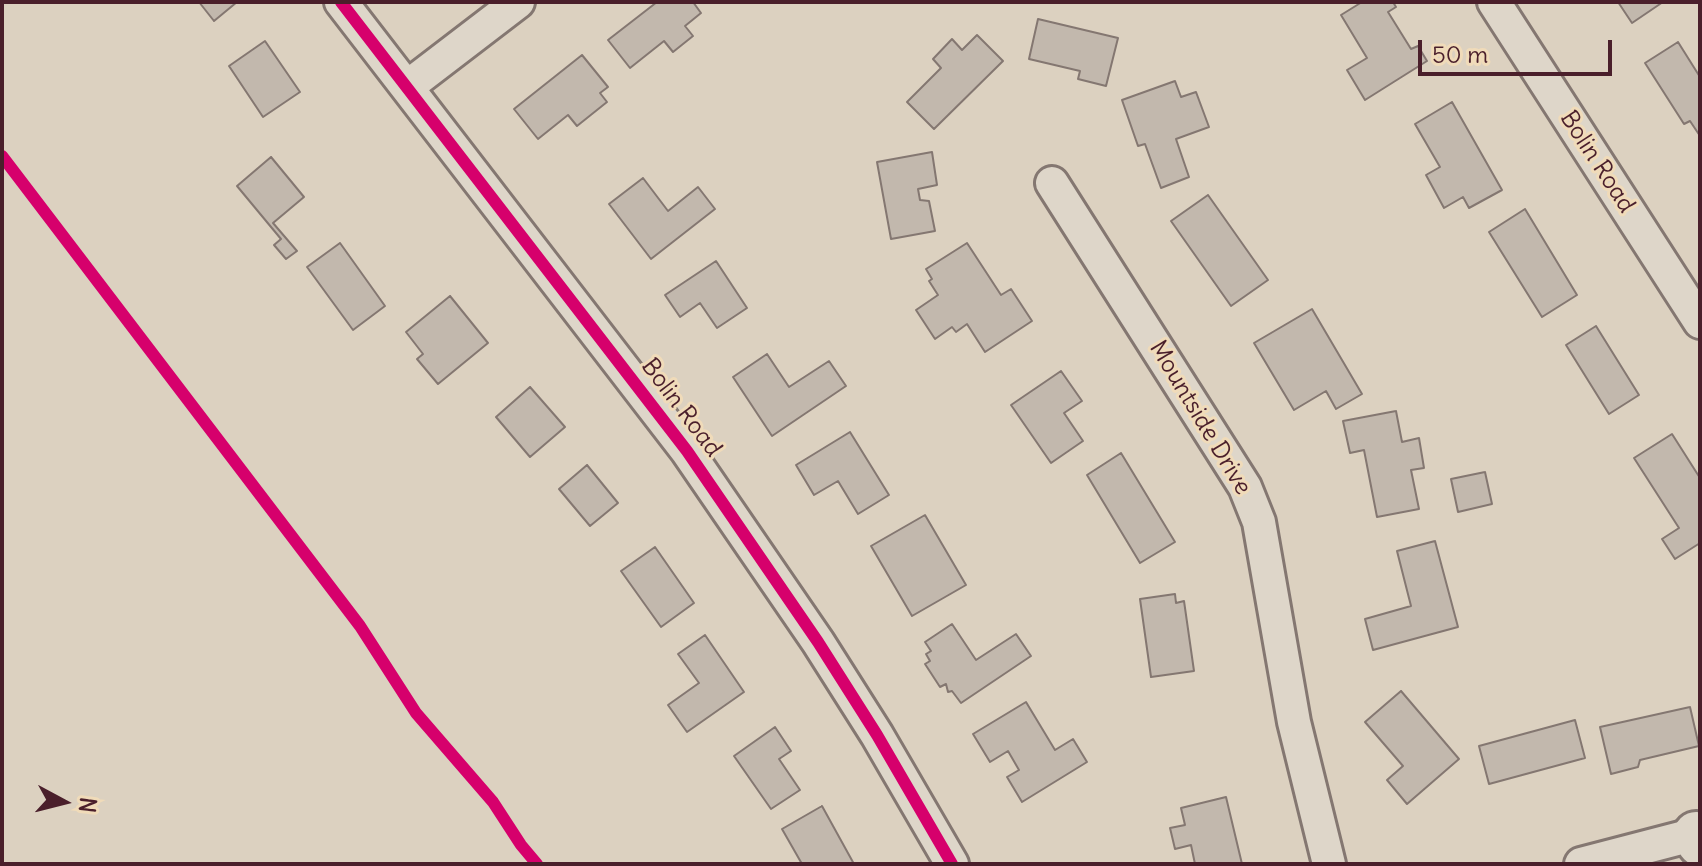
<!DOCTYPE html>
<html>
<head>
<meta charset="utf-8">
<style>
	body { margin:0 }
	#map { position:relative; width:1702px; height:866px; overflow:hidden; background:#dcd1c0; font-family:Delius,sans-serif }
	canvas { display:block }
	.frame { position:absolute; inset:0; border:4px solid #4a1f2b; pointer-events:none }
	.north { position:absolute; left:24px; top:762px; width:80px; height:80px; -webkit-text-stroke:6px #f0dbb9; paint-order:stroke; rotate:97deg; font-size:22px; font-weight:700; line-height:32px; text-align:center; color:#4a1f2b }
	.north::after { content:''; display:block; margin:auto; width:28px; height:36px; background:#4a1f2b; clip-path:polygon(50% 0,100% 100%,50% 72%,0 100%) }
	.scale { position:absolute; left:1418px; top:40px; width:194px; height:36px; box-sizing:border-box; border:4px solid #4a1f2b; border-top:0; padding-left:10px; font-size:24px; line-height:28px; white-space:nowrap; color:#4a1f2b; -webkit-text-stroke:6px #f0dbb9; paint-order:stroke }
</style>
</head>
<body>
<div id="map">
<canvas width="1702" height="866"></canvas>
<div class="frame"></div>
<div class="north">N</div>
<div class="scale">50 m</div>
</div>
<script>
const ctx = document.querySelector('canvas').getContext('2d');
ctx.lineJoin = 'round';
function paint(path, color) {
  ctx.fillStyle = color;
  ctx.fill(path, 'evenodd');
}
function shape(rows) {
  const path = new Path2D();
  for (const r of rows) {
    path.moveTo(r[0], r[1]);
    for (let i = 2; i < r.length; i += 2) path.lineTo(r[i], r[i + 1]);
  }
  return path;
}
function stroke(path, color, width, dash) {
  ctx.strokeStyle = color;
  ctx.lineWidth = width;
  ctx.lineCap = dash ? 'butt' : 'round';
  ctx.setLineDash(dash || []);
  ctx.stroke(path);
}
function label(font, color, halo, rows, align = 'center') {
  ctx.font = font + ' Delius,sans-serif';
  ctx.lineWidth = 6;
  ctx.setLineDash([]);
  ctx.textBaseline = 'middle';
  ctx.strokeStyle = halo;
  ctx.fillStyle = color;
  for (const [text, x, y, turn = 0] of rows) {
    ctx.save();
    ctx.translate(x, y);
    ctx.rotate((+turn || 0) * Math.PI / 180);
    ctx.textAlign = isNaN(turn) ? turn : align;
    if (halo) ctx.strokeText(text, 0, 0);
    ctx.fillText(text, 0, 0);
    ctx.restore();
  }
}
const building = shape([
	[199,2,237,2,214,21,199,2],
	[657,2,693,2,701,13,685,26,693,36,673,52,664,41,630,68,608,40,657,2],
	[1362,2,1393,2,1396,7,1388,12,1411,49,1418,46,1427,61,1365,100,1347,70,1367,58,1341,15,1362,2],
	[1618,2,1663,2,1632,23,1618,2],
	[1038,19,1118,38,1106,86,1078,79,1080,71,1029,59,1038,19],
	[977,35,1003,61,934,129,907,102,941,68,933,59,952,39,962,50,977,35],
	[265,41,300,92,263,117,229,66,265,41],
	[1678,42,1700,77,1700,136,1690,121,1684,124,1645,63,1678,42],
	[582,55,608,87,600,93,607,102,577,126,568,115,538,139,514,109,582,55],
	[1175,81,1181,97,1196,92,1209,127,1176,139,1189,177,1161,188,1145,144,1138,146,1122,100,1175,81],
	[1452,102,1502,190,1469,208,1463,197,1444,208,1426,175,1440,167,1415,124,1452,102],
	[932,152,937,185,918,189,920,200,929,201,935,231,891,239,877,162,932,152],
	[271,157,304,197,273,223,297,251,286,259,274,245,281,239,237,186,271,157],
	[643,178,668,211,698,187,715,209,651,259,609,204,643,178],
	[1208,195,1268,280,1231,306,1171,221,1208,195],
	[1525,209,1577,295,1542,317,1489,232,1525,209],
	[340,243,385,306,353,330,307,267,340,243],
	[967,243,1001,295,1011,289,1032,321,985,352,967,324,956,332,952,327,935,339,916,310,938,295,929,281,932,279,926,269,967,243],
	[716,261,747,308,717,328,700,303,680,317,665,295,716,261],
	[450,296,488,343,438,384,417,359,423,354,406,332,450,296],
	[1312,309,1362,394,1336,409,1326,391,1294,410,1254,343,1312,309],
	[1596,326,1639,395,1609,414,1566,345,1596,326],
	[767,354,789,387,829,361,846,386,772,436,733,377,767,354],
	[1061,371,1082,401,1064,413,1083,441,1051,463,1011,405,1061,371],
	[530,387,565,427,530,457,496,417,530,387],
	[1396,411,1402,442,1419,438,1424,468,1411,470,1419,509,1377,517,1364,450,1350,453,1343,421,1396,411],
	[850,432,889,495,858,514,838,481,814,495,796,465,850,432],
	[1672,434,1700,478,1700,543,1675,559,1662,539,1679,528,1634,458,1672,434],
	[1121,453,1175,542,1140,563,1087,475,1121,453],
	[587,465,618,503,590,526,559,489,587,465],
	[1485,472,1492,504,1458,512,1451,479,1485,472],
	[925,515,966,585,912,616,871,546,925,515],
	[1435,541,1458,627,1373,650,1365,619,1411,606,1397,551,1435,541],
	[655,547,694,603,661,627,621,571,655,547],
	[1175,594,1176,603,1184,601,1194,671,1151,677,1140,599,1175,594],
	[952,624,976,660,1016,634,1031,656,961,703,952,691,948,692,946,684,940,687,925,664,930,661,926,654,931,651,925,642,952,624],
	[705,635,744,692,687,732,668,705,699,683,678,654,705,635],
	[1401,691,1459,759,1407,804,1387,780,1403,766,1365,722,1401,691],
	[1026,702,1055,750,1073,739,1087,762,1022,802,1007,777,1019,770,1008,751,990,762,973,734,1026,702],
	[1690,707,1699,746,1640,760,1638,767,1611,774,1600,727,1690,707],
	[1575,720,1585,758,1489,784,1479,746,1575,720],
	[775,727,791,751,779,759,800,790,771,809,734,756,775,727],
	[1226,797,1242,864,1195,864,1191,845,1175,849,1170,828,1185,825,1181,808,1226,797],
	[822,806,854,864,802,864,782,829,822,806]
]);
const street = shape([
	[341,2,687,451,818,642,877,735,952,864],
	[1494,2,1700,322],
	[407,87,518,2],
	[1052,183,1245,487,1259,522,1294,722,1329,864],
	[1581,864,1700,833]
]);
const secondary = shape([
	[1696,834,1700,844]
]);
const cycleway = shape([
	[341,2,687,451,818,642,877,735,952,864],
	[2,156,360,626,416,713,493,802,521,845,537,864]
]);
const streetNames = [
	["Bolin Road",1597,162,57],
	["Bolin Road",681,408,53],
	["Mountside Drive",1200,418,59]
];
paint(building, '#c2b8ad');
stroke(building, '#847771', 2);
stroke(street, '#847771', 38);
stroke(secondary, '#847771', 50);
stroke(street, '#ded6c9', 32);
stroke(secondary, '#ded6c9', 44);
stroke(cycleway, '#d6006c', 12);
label('24px', '#4a1f2b', '#f0dbb9', streetNames);
</script>
</body>
</html>
